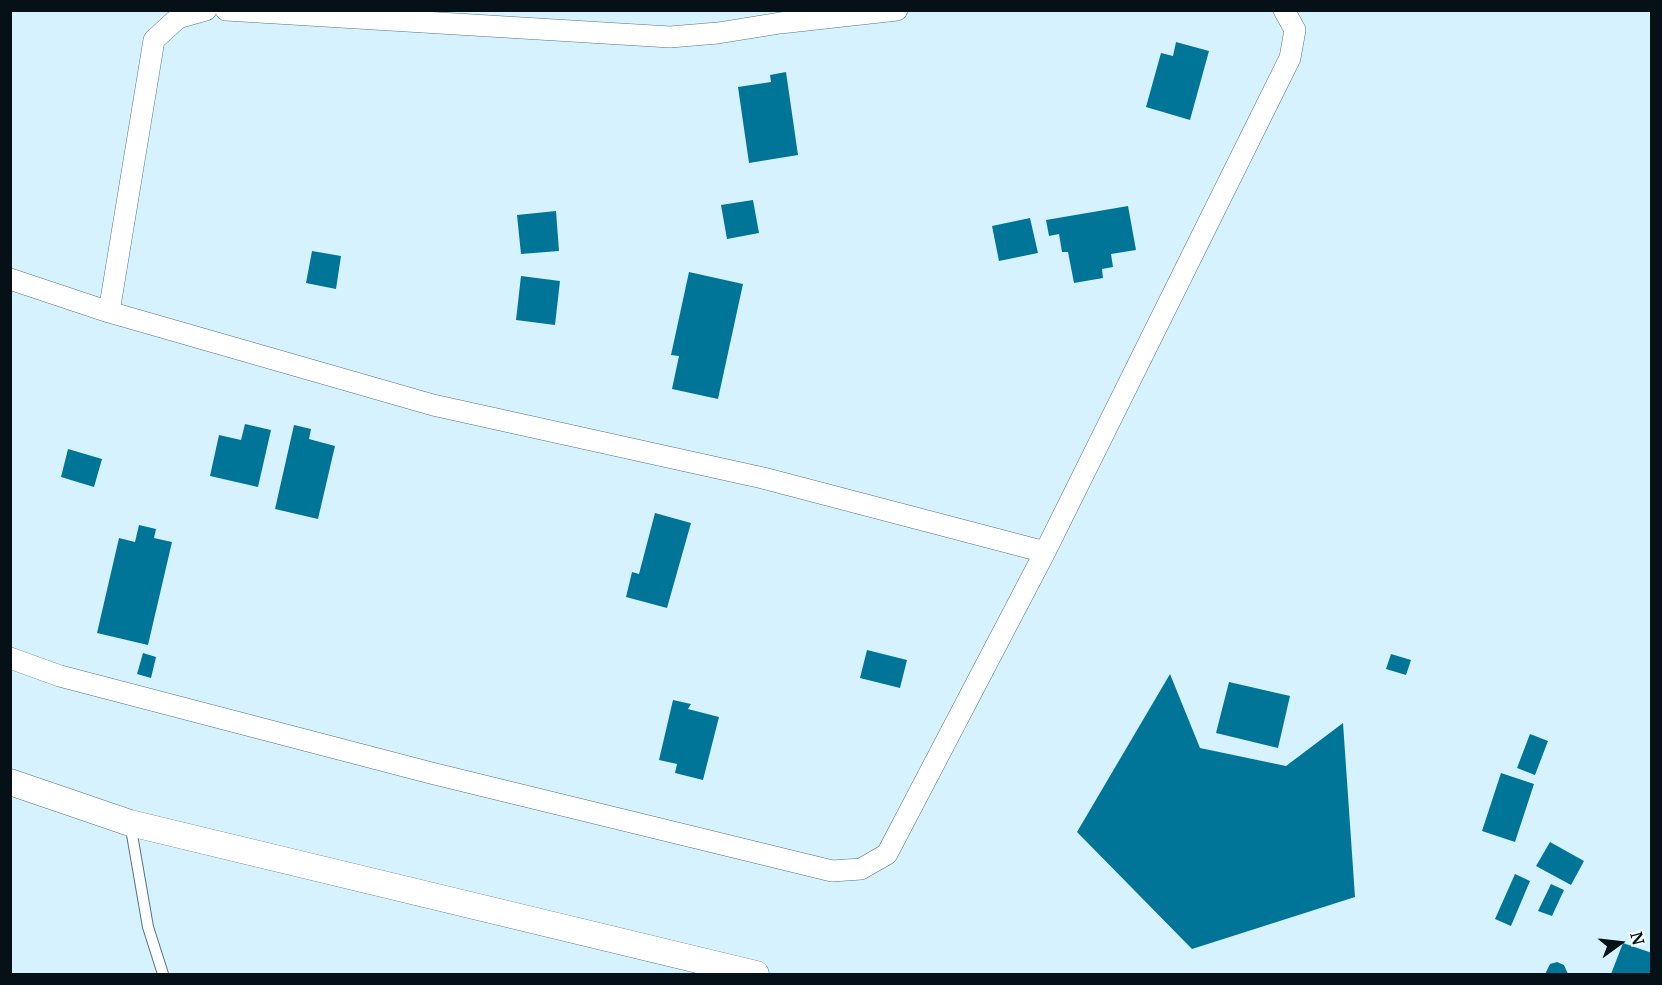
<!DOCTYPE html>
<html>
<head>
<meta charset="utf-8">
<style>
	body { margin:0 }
	#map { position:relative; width:1662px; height:985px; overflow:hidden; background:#d7f2ff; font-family:Merriweather,serif }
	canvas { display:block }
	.frame { position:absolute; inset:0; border:12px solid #051116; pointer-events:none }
	.north { position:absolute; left:1590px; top:913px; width:60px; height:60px; -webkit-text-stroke:4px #f5fcff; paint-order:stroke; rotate:75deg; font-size:16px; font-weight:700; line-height:24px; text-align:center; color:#051116 }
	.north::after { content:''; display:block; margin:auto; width:21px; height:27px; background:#051116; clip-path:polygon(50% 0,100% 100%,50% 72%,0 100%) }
</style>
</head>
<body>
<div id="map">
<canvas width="1662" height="985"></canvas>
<div class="frame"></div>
<div class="north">N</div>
</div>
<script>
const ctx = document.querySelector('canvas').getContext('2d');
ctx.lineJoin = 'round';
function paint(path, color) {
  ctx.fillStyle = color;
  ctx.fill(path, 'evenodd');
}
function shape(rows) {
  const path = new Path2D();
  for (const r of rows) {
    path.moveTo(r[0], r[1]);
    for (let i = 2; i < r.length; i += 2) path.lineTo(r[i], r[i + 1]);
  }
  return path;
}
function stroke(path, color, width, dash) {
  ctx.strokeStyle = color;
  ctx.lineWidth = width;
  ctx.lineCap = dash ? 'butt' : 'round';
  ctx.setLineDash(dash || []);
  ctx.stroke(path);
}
const building = shape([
	[1176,42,1209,51,1190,120,1146,107,1161,53,1173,56],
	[786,72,798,155,749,163,738,87,771,82,770,75],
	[753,200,759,233,727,239,721,205],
	[1128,206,1136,250,1111,254,1113,267,1102,269,1103,278,1074,283,1068,252,1062,252,1059,234,1049,236,1046,220],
	[556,211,559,251,521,254,517,215],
	[1030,218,1038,253,999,261,992,226],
	[312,251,341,256,336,289,306,283],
	[689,272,743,284,718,399,672,389,679,356,671,355],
	[521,276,560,281,555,325,516,320],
	[245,424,271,430,258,487,210,476,219,435,241,440],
	[294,425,311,429,309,439,335,446,318,519,275,509],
	[68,449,102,459,94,487,61,477],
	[655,513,691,523,667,608,626,597,632,572,639,574],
	[139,525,156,529,154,538,172,542,148,645,97,633,119,538,135,542],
	[867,650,907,660,900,688,860,678],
	[143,653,156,657,151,678,137,674],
	[1391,654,1411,660,1406,675,1386,669],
	[1170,674,1200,748,1286,766,1343,723,1355,897,1192,949,1077,832],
	[1229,682,1290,696,1278,748,1216,733],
	[673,700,691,704,688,709,719,717,703,780,675,773,677,764,659,760],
	[1530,734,1548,741,1535,775,1517,768],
	[1501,773,1534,784,1515,842,1482,831],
	[1550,842,1584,861,1571,885,1536,866],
	[1515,874,1530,881,1511,926,1495,919],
	[1551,884,1564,890,1552,916,1538,911],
	[1623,943,1652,953,1652,974,1611,974],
	[1557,962,1564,965,1568,974,1545,974,1550,964]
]);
const service = shape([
	[130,823,148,927,163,974]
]);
const minor = shape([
	[226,10,670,37,718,33,780,23,897,10],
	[10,279,109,312,433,405,763,478,1045,552],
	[109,312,154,40,178,18,206,10],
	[10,658,60,676,431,773,832,871,861,869,887,854,1045,552,1290,58,1295,30,1284,10]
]);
const tertiary = shape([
	[10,782,130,823,756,974]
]);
paint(building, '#007597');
stroke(service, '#547481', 12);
stroke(minor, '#547481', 22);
stroke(tertiary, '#547481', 27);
stroke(service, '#fff', 10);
stroke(minor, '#fff', 21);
stroke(tertiary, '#fff', 26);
</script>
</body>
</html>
